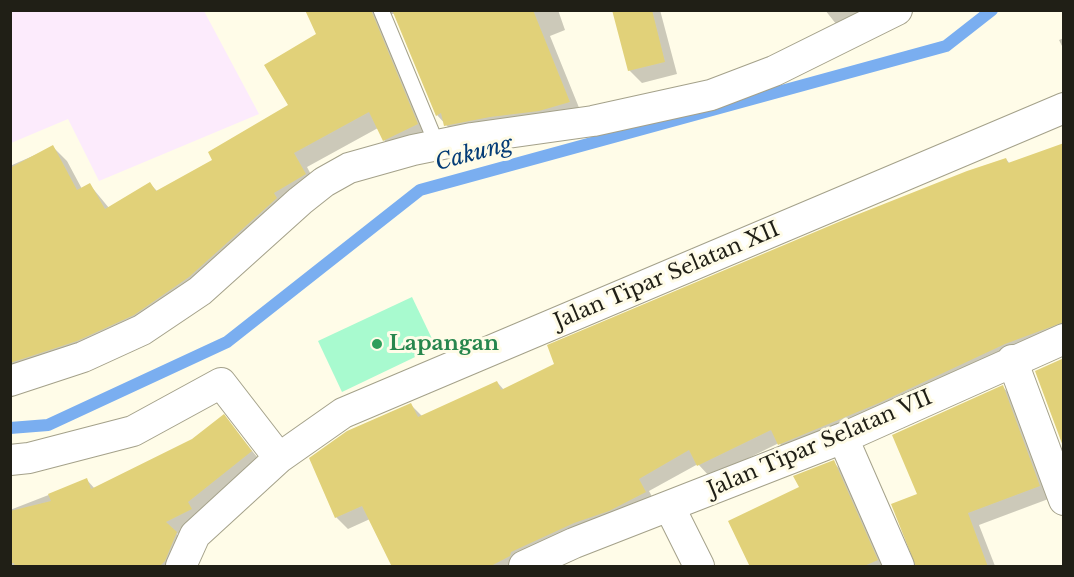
<!DOCTYPE html>
<html>
<head>
<meta charset="utf-8">
<style>
	body { margin:0 }
	#map { position:relative; width:1074px; height:577px; overflow:hidden; background:#fffce8; font-family:"Libre Baskerville",serif }
	canvas { display:block }
	.frame { position:absolute; inset:0; border:12px solid #201f16; pointer-events:none }
</style>
</head>
<body>
<div id="map">
<canvas width="1074" height="577"></canvas>
<div class="frame"></div>
</div>
<script>
const ctx = document.querySelector('canvas').getContext('2d');
ctx.lineJoin = 'round';
function paint(path, color) {
  ctx.fillStyle = color;
  ctx.fill(path, 'evenodd');
}
function shape(rows) {
  const path = new Path2D();
  for (const r of rows) {
    path.moveTo(r[0], r[1]);
    for (let i = 2; i < r.length; i += 2) path.lineTo(r[i], r[i + 1]);
  }
  return path;
}
function stroke(path, color, width, dash) {
  ctx.strokeStyle = color;
  ctx.lineWidth = width;
  ctx.lineCap = dash ? 'butt' : 'round';
  ctx.setLineDash(dash || []);
  ctx.stroke(path);
}
function label(font, color, halo, rows, align = 'center') {
  ctx.font = font + ' "Libre Baskerville",serif';
  ctx.lineWidth = 6;
  ctx.setLineDash([]);
  ctx.textBaseline = 'middle';
  ctx.strokeStyle = halo;
  ctx.fillStyle = color;
  for (const [text, x, y, turn = 0] of rows) {
    ctx.save();
    ctx.translate(x, y);
    ctx.rotate((+turn || 0) * Math.PI / 180);
    ctx.textAlign = isNaN(turn) ? turn : align;
    if (halo) ctx.strokeText(text, 0, 0);
    ctx.fillText(text, 0, 0);
    ctx.restore();
  }
}
const industrial = shape([
	[11,10,204,11,259,114,99,181,68,119,11,143]
]);
const green = shape([
	[412,297,436,347,342,392,318,341]
]);
const shadow = shape([
	[307,10,558,10,565,30,550,36,582,115,459,139,437,115,395,14,390,14,430,138,398,153,384,140,378,128,307,167,318,188,203,291,10,383,10,166,53,147,67,161,82,189,90,185,109,208,150,184,158,192,214,160,290,105,318,35],
	[614,10,660,10,677,74,642,83,629,70],
	[825,10,891,10,844,34],
	[1064,38,1064,50,1059,40],
	[1064,145,1064,338,791,456,779,443,710,477,698,464,649,491,656,504,522,566,394,566,370,519,348,529,336,517,411,405,423,417,497,382,504,390,1006,159,1010,164],
	[1003,387,1014,399,1051,498,979,525,995,566,917,566,919,495],
	[223,416,263,464,203,521,177,534,188,545,178,566,10,566,10,510,87,480,95,489,193,440],
	[833,462,845,474,886,566,751,566,801,488]
]);
const stream = shape([
	[10,428,48,425,227,342,420,190,946,46,992,10]
]);
const building = shape([
	[305,10,371,10,418,124,383,141,369,112,294,153,306,174,274,193,277,198,189,277,134,315,77,341,10,363,10,168,53,145,77,190,90,183,105,209,150,182,156,191,212,160,208,152,288,105,264,65,316,34],
	[392,10,533,10,570,102,539,111,490,117,444,126,441,113,436,116],
	[612,10,652,10,665,62,628,71],
	[1064,143,1064,322,1005,344,879,403,778,445,771,430,697,466,689,450,639,479,646,492,609,511,574,523,511,552,510,556,489,567,392,567,362,506,335,518,309,458,347,431,411,403,418,417,497,381,501,390,554,364,547,345,841,221,967,171,1006,158,1008,163],
	[1064,358,1064,449,1035,371],
	[1003,385,1040,486,968,513,988,567,916,567,891,504,917,494,892,435],
	[224,414,252,451,188,502,192,509,166,522,177,532,165,561,159,567,15,567,14,563,10,563,10,511,51,501,48,494,87,478,91,489,192,439],
	[834,460,878,560,862,567,750,567,728,521,799,487,793,476]
]);
const service = shape([
	[381,10,437,145]
]);
const minor = shape([
	[1012,360,1064,500],
	[10,381,83,357,142,330,200,291,300,201,324,182,349,168,413,150,472,138,593,121,711,95,774,71,897,10],
	[843,438,899,566],
	[10,460,29,458,133,431,221,383,279,458],
	[670,508,699,566],
	[181,566,195,535,279,458,343,413,1064,108],
	[524,566,574,543,843,438,1064,339]
]);
const markers = [
	[377,344,6,"#2e9e5b"]
];
const streetNames = [
	["Jalan Tipar Selatan XII",667,276,-23],
	["Jalan Tipar Selatan VII",820,444,-23]
];
const leisureNames = [
	["Lapangan",389,344]
];
const waterNames = [
	["Cakung",474,154,-15]
];
paint(industrial, '#fcebfc');
paint(green, '#a8facf');
paint(shadow, '#0003');
stroke(stream, '#7aaef0', 12);
paint(building, '#e1d179');
stroke(service, '#a4a18a', 17);
stroke(minor, '#a4a18a', 32);
stroke(service, '#fff', 15);
stroke(minor, '#fff', 30);
for (const [x, y, r, color] of markers) {
  const dot = new Path2D();
  dot.arc(x, y, r, 0, 2 * Math.PI);
  ctx.fillStyle = color;
  ctx.fill(dot);
  stroke(dot, '#fffce8', 2);
}
label('21px', '#201f16', '#fffce8', streetNames);
label('bold 21px', '#27864d', '#fffce8', leisureNames, 'left');
label('italic 22px', '#043c76', '#fffce8', waterNames);
</script>
</body>
</html>
